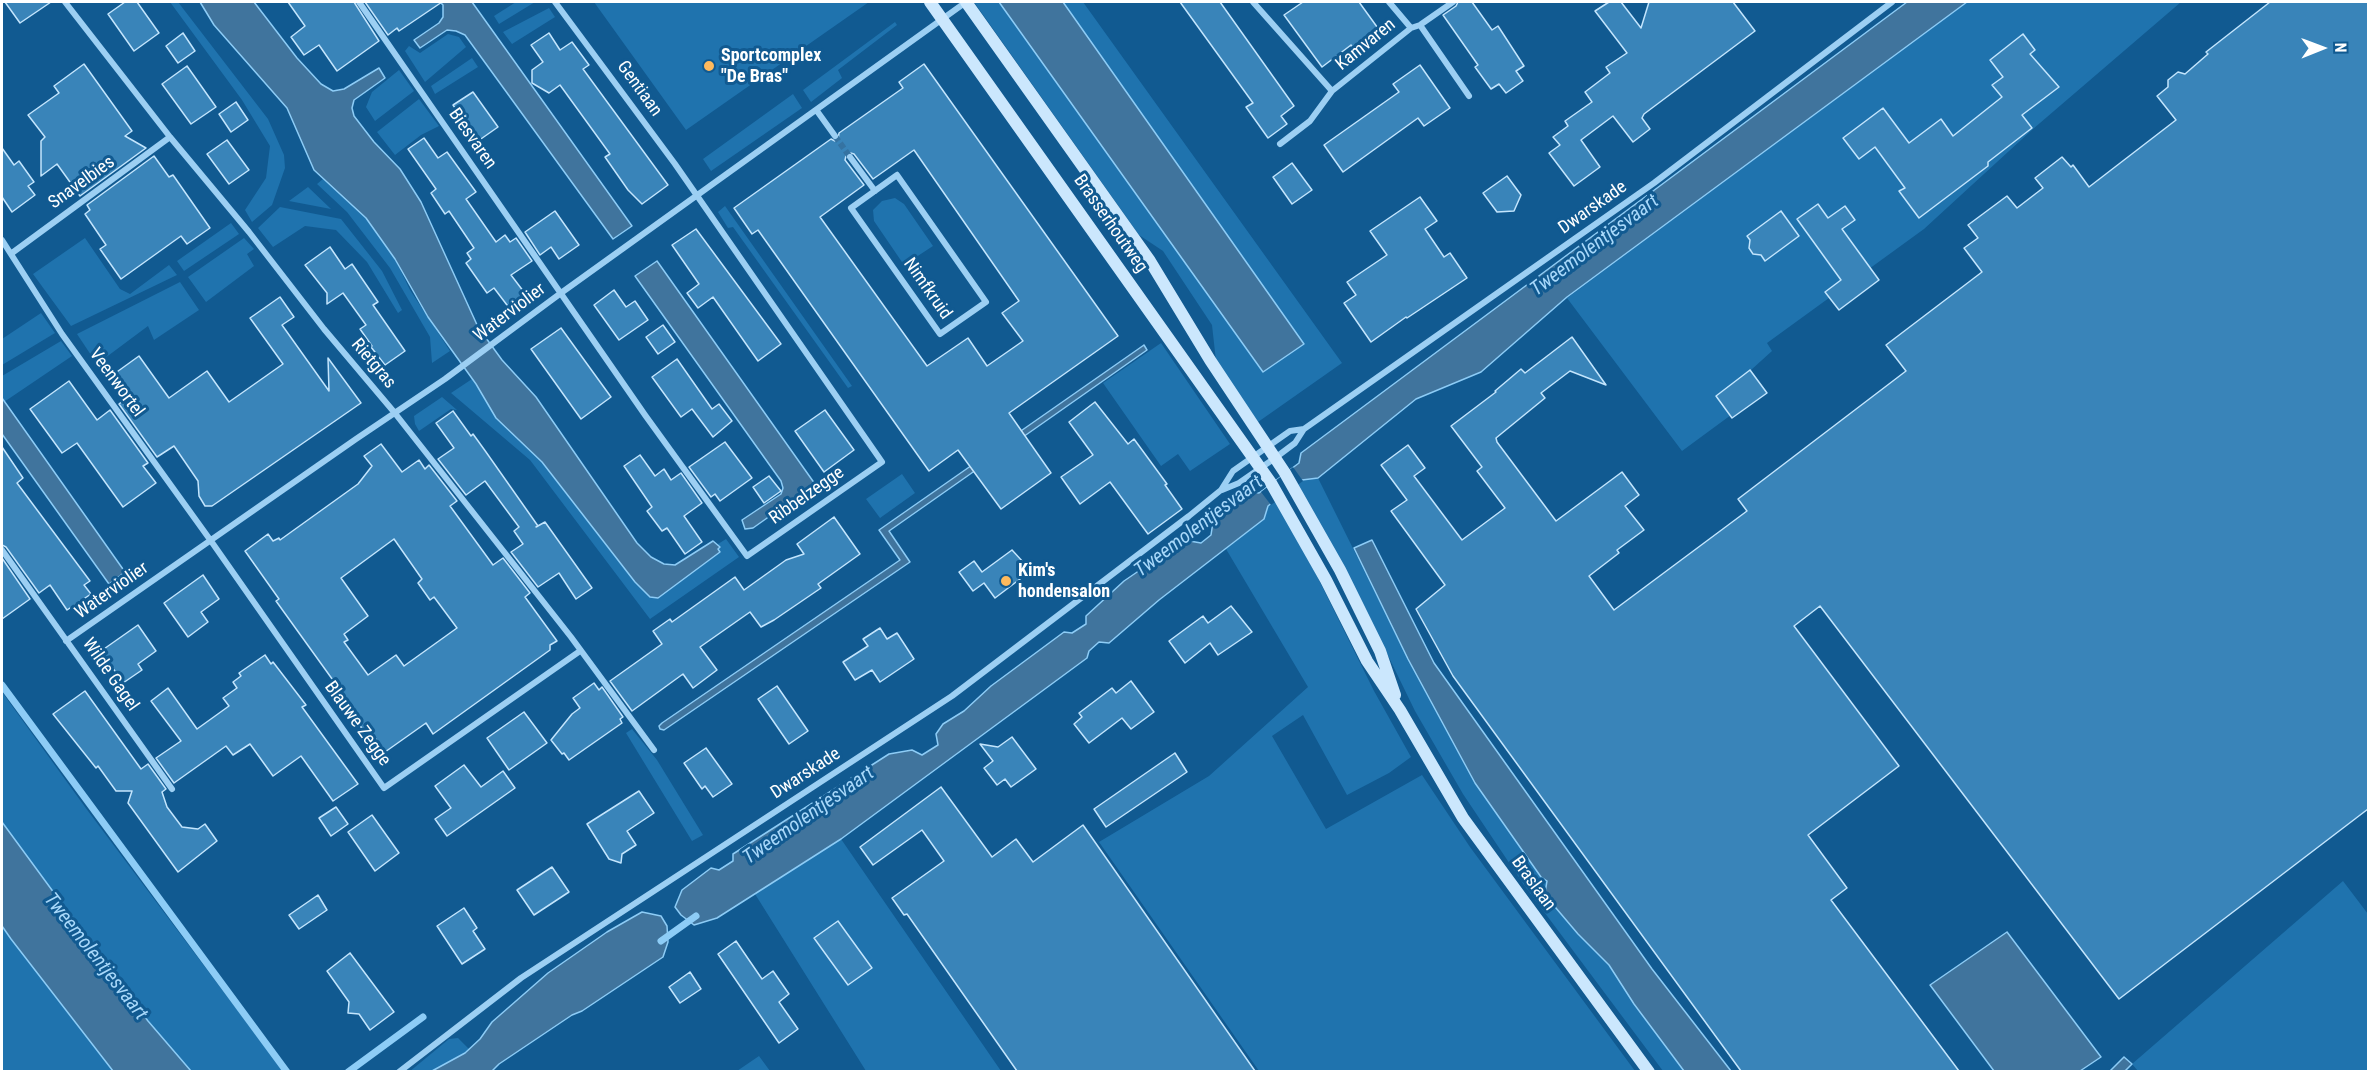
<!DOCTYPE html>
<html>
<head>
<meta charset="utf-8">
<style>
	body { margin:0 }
	#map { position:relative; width:2370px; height:1073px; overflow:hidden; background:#115a91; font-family:"Roboto Condensed",sans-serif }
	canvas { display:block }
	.frame { position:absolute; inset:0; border:3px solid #fff; pointer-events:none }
	.north { position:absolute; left:2292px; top:18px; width:60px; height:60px; -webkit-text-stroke:4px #115a91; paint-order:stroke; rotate:89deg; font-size:16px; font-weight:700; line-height:24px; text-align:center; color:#fff }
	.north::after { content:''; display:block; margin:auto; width:21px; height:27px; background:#fff; clip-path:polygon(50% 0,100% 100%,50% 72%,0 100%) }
</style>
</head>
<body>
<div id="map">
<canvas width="2370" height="1073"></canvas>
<div class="frame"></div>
<div class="north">N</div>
</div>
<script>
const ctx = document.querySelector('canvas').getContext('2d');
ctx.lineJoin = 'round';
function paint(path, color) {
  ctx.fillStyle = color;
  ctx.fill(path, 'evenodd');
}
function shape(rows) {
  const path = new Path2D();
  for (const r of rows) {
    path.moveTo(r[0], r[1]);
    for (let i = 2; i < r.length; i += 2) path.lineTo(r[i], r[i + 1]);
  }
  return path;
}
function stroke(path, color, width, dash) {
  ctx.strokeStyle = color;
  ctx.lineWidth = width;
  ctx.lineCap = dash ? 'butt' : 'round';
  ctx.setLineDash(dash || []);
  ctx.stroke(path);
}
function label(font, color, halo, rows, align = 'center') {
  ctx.font = font + ' "Roboto Condensed",sans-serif';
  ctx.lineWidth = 6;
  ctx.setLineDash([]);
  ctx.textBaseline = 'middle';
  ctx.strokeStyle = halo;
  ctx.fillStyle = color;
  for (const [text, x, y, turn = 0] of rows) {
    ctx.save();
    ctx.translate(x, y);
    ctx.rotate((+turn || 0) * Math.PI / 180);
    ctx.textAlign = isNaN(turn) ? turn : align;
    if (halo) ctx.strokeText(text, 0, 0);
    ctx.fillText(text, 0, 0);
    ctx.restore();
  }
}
const green = shape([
	[170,2,178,2,268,119,284,155,285,168,272,205,252,222,245,210,266,178,270,146,242,100],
	[516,2,535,2,499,24,494,16],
	[594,2,869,2,686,130],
	[974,2,999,2,1263,371,1304,344,1063,2,1083,2,1342,363,1258,422,1216,361,1212,325,1163,251,1139,235],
	[1967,2,2181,2,2033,129,1924,229,1767,343,1772,351,1751,370,1765,390,1682,451,1567,298],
	[549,8,555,17,512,44,503,32],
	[895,22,897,25,838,70,842,78,811,102,803,90],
	[448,34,459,37,466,47,425,82,405,51,409,46,420,53],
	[472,58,478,67,435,94,431,86],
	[399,70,414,91,375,121,366,107,372,92],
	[793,94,802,108,711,171,703,159],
	[419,99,439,126,421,135,395,155,377,132],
	[323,179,366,218,395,259,410,290,450,351,432,363,430,337,390,268,347,212,317,184],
	[308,187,331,209,289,201],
	[895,198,904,204,933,246,904,265,874,221,873,210,882,201],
	[725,206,852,386,848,388,733,227,728,228,718,212],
	[280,207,341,219,382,271,402,310,398,313,367,262,336,230,305,226,273,247,258,228],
	[231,223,239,234,184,271,177,261],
	[85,238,120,289,130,294,169,265,177,275,71,326,33,274],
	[244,238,254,249,247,254,254,266,206,302,188,277],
	[180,282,199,310,154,340,148,326,97,364,77,334],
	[41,313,55,333,2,365,2,339],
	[61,341,72,356,4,402,2,398,2,376],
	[1161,343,1230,444,1190,471,1178,454,1161,466,1103,383],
	[472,379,496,418,542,462,571,500,658,597,720,552,718,544,726,539,739,557,650,619,530,460,451,393],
	[442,397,457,410,451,409,419,431,415,424,414,416],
	[902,474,915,493,880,518,866,499],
	[1318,478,1408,659,1475,783,1541,877,1547,881,1578,934,1609,965,1634,1004,1684,1071,1663,1071,1524,885,1463,794,1415,711,1378,635,1297,484,1302,480],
	[1275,500,1318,578,1374,691,1411,757,1389,773,1347,795,1303,715,1272,736,1326,829,1422,775,1470,847,1635,1071,1259,1071,1099,842,1209,776,1308,687,1226,549,1264,519,1268,506],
	[2,692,85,807,283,1071,191,1071,148,1021,20,848,2,822],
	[632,729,657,760,703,835,692,841,626,733],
	[841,839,1001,1071,866,1071,755,894],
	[2343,881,2368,914,2368,1071,2138,1071,2132,1064],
	[2,926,13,941,113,1071,2,1071],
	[458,1038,469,1049,465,1053,432,1071,409,1072,449,1039],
	[759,1056,770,1071,737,1071]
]);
const water = shape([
	[200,2,254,2,297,58,321,84,333,91,344,89,379,68,385,78,354,100,352,108,354,116,374,142,400,169,421,202,478,327,502,360,536,397,637,543,651,557,664,564,675,565,713,541,720,547,718,549,720,552,658,598,650,597,635,582,542,462,496,418,476,384,428,317,395,259,366,218,314,170,287,108,214,25,200,2],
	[440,2,472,2,632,226,613,239,465,35,456,31,447,30,420,48,414,40,439,23,443,17,443,5,440,2],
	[999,2,1063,2,1304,344,1263,372,999,2],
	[1907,2,1967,2,1567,297,1481,372,1416,399,1318,478,1302,480,1275,500,1268,506,1264,519,1159,600,1109,643,1099,642,1089,651,1087,658,841,839,717,918,694,925,681,915,675,907,682,890,711,868,719,870,733,861,733,854,889,754,912,750,922,755,938,745,936,734,943,724,964,711,991,686,1064,632,1072,633,1086,624,1086,616,1124,581,1184,540,1201,543,1211,535,1213,522,1251,492,1259,493,1299,463,1301,453,1907,2],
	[657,261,815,484,753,528,745,529,742,520,781,494,783,488,781,481,635,276,657,261],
	[1144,345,1147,350,889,531,910,562,664,730,660,729,659,726,662,723,900,560,879,530,1144,345],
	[2,398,125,572,109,584,2,434,2,398],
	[1372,540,1434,663,1652,969,1731,1071,1684,1071,1634,1004,1609,965,1578,934,1550,901,1545,893,1547,881,1541,877,1475,783,1408,659,1354,548,1372,540],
	[2,822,148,1021,191,1071,113,1071,11,939,2,926,2,822],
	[642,912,661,916,667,926,668,942,663,957,582,1011,572,1015,499,1064,492,1071,432,1071,465,1053,480,1039,492,1022,548,973,607,932,642,912],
	[2007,932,2101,1057,2080,1071,1994,1071,1930,985,2007,932],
	[2124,1057,2132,1064,2125,1071,2110,1071,2124,1057]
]);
const pier = shape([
	[1293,467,1303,481,1271,505,1261,492]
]);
const stream = shape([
	[2,685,287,1072],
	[661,941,696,916],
	[348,1072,423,1017]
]);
const building = shape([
	[5,2,51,2,20,23,5,2],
	[125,2,137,2,159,33,134,51,108,14,125,2],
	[288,2,354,2,379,41,337,71,319,45,304,55,291,37,305,26,288,2],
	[365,2,442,2,399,31,397,28,388,35,365,2],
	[1180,2,1220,2,1294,106,1281,116,1287,124,1268,138,1246,107,1253,103,1180,2],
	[1303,2,1359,2,1380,31,1354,50,1351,45,1322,67,1284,15,1303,2],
	[1458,2,1472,2,1492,30,1498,26,1524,66,1516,71,1523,81,1506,93,1499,84,1491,89,1475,67,1478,65,1443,15,1456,6,1458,2],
	[1609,2,1621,2,1641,28,1649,2,1733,2,1755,31,1644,114,1642,118,1650,129,1633,142,1613,116,1581,140,1600,167,1574,186,1549,153,1560,145,1553,137,1568,126,1565,121,1592,102,1585,92,1610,73,1606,67,1627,53,1595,11,1609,2],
	[2270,2,2368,2,2368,809,2119,999,1820,606,1794,626,1899,766,1808,835,1847,888,1831,900,1959,1071,1741,1071,1453,676,1416,609,1445,585,1391,511,1407,500,1381,465,1408,445,1425,468,1414,476,1462,540,1505,508,1477,471,1482,467,1451,426,1496,392,1495,391,1521,369,1525,373,1572,337,1606,385,1570,371,1541,393,1545,398,1496,438,1497,442,1556,521,1622,472,1639,495,1625,506,1644,530,1617,550,1619,553,1589,576,1614,610,1747,511,1738,499,1906,371,1886,345,1982,272,1964,248,1978,238,1968,225,2007,196,2017,208,2043,188,2035,178,2062,157,2071,167,2073,165,2089,187,2176,120,2157,96,2168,87,2168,80,2178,72,2185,74,2208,54,2206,52,2270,2],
	[183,33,195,51,178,63,166,46,183,33],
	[549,33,560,50,572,42,589,65,583,69,668,185,642,204,628,190,605,157,610,154,560,85,549,93,532,83,532,70,543,62,531,45,549,33],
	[2023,34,2035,50,2030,54,2059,87,2022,115,2032,128,1988,162,1988,166,1919,218,1899,191,1905,188,1875,147,1859,159,1843,138,1883,108,1909,143,1941,119,1953,136,2002,97,1992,85,2003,77,1990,60,2023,34],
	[84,64,132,131,125,136,146,148,80,196,57,164,41,176,41,141,45,137,28,115,59,93,54,86,84,64],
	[924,64,1118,336,1009,413,1051,473,1001,509,958,450,929,471,758,230,752,234,734,208,831,139,835,141,838,140,839,133,903,88,899,82,924,64],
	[914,150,1019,301,1002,313,1023,341,987,366,968,338,927,366,820,217,864,185,845,160,847,152,854,154,873,179,914,150],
	[1420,65,1450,108,1424,126,1418,118,1343,172,1324,145,1399,92,1393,84,1420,65],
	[187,66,216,107,191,124,162,84,187,66],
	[473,92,498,127,478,141,453,105,473,92],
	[236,102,248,120,231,132,219,114,236,102],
	[424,138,438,158,447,152,476,192,466,199,496,242,505,235,510,242,516,238,532,261,511,275,527,296,510,309,494,288,487,293,466,263,471,259,467,253,474,248,449,211,445,214,431,193,436,189,408,149,424,138],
	[227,140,249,170,229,184,207,154,227,140],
	[2,148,14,165,19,161,34,182,28,186,35,195,12,212,2,197,2,148],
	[154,156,169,177,173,175,210,228,187,244,181,236,121,279,100,249,106,245,85,214,90,210,87,205,154,156],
	[1292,163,1312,190,1292,204,1273,177,1292,163],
	[1507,176,1521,195,1514,211,1497,212,1483,193,1507,176],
	[1420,197,1437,221,1425,229,1444,257,1450,253,1467,278,1407,318,1406,317,1371,342,1344,303,1356,295,1347,282,1387,255,1370,231,1420,197],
	[1818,204,1828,218,1845,206,1855,220,1842,229,1879,280,1839,310,1825,292,1841,280,1797,219,1818,204],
	[555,211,579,245,559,259,551,247,540,255,525,232,555,211],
	[1781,211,1799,236,1765,261,1761,255,1753,254,1749,248,1750,240,1747,236,1781,211],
	[696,229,781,344,758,361,713,297,698,308,687,293,699,284,672,245,696,229],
	[330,247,345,269,352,264,378,302,373,305,405,351,385,365,371,347,372,346,360,329,366,325,343,293,327,304,327,293,305,265,330,247],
	[614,290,626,307,635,301,648,320,619,340,594,305,614,290],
	[280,297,294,317,282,325,329,391,328,358,361,403,212,506,205,506,199,496,198,481,174,446,157,457,119,404,129,396,114,374,139,356,169,398,207,371,229,402,283,364,250,318,280,297],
	[663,325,675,342,658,354,646,337,663,325],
	[561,328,611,397,581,419,531,349,561,328],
	[677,359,712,409,719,404,732,421,713,437,692,409,681,417,652,377,677,359],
	[1750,370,1767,393,1732,418,1716,396,1750,370],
	[69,381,97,420,110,410,148,463,143,466,156,483,123,507,77,443,62,453,30,409,69,381],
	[1095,402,1128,444,1134,439,1167,484,1165,485,1182,509,1148,534,1110,482,1080,504,1061,477,1093,455,1069,422,1095,402],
	[825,410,854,450,824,472,795,431,825,410],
	[453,411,471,436,473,434,486,452,538,526,536,527,545,522,592,588,576,599,559,573,538,587,511,552,523,544,514,531,519,527,485,481,466,495,438,459,454,448,436,423,453,411],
	[725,442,752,478,720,501,715,494,711,497,689,467,725,442],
	[381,444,402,472,419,460,425,469,429,465,457,501,450,506,493,565,503,558,530,593,525,597,557,641,550,645,550,650,433,734,426,723,385,752,373,735,369,738,331,686,335,683,276,601,279,599,245,551,268,534,273,541,279,538,280,540,358,484,372,466,364,456,381,444],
	[394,539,422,579,418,583,430,600,434,597,457,628,404,666,396,655,368,675,344,642,348,640,344,634,368,616,341,578,394,539],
	[2,447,23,478,17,483,90,581,84,585,91,594,67,610,50,585,39,593,6,547,2,545,2,447],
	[640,455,655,476,664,469,671,480,681,473,702,503,684,516,702,542,685,554,667,528,662,531,647,511,652,507,624,466,640,455],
	[769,476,781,491,764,503,753,487,769,476],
	[834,517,860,554,818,584,821,588,774,620,761,627,750,612,700,647,717,670,693,688,683,674,632,711,610,681,662,644,653,631,670,619,672,622,735,577,744,590,786,560,804,554,797,544,834,517],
	[1012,550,1024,563,1028,573,995,598,984,583,973,591,959,572,974,561,982,572,1012,550],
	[2,558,30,599,2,619,2,558],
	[203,575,219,599,201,612,208,622,188,637,164,603,203,575],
	[1231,606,1252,632,1218,655,1210,643,1185,663,1169,641,1203,616,1208,623,1231,606],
	[138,625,156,651,138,664,142,670,123,683,101,651,138,625],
	[880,628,887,639,897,633,914,659,880,682,872,670,855,680,843,662,868,646,863,639,880,628],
	[265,655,271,664,273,662,306,705,302,707,358,784,333,801,301,756,273,776,250,744,233,755,226,746,174,783,156,758,181,741,151,701,168,688,197,729,229,706,223,698,237,688,233,682,241,676,239,673,265,655],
	[1131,681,1154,712,1131,729,1122,718,1089,743,1074,724,1082,717,1079,713,1112,688,1116,693,1131,681],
	[594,683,599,690,602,687,623,717,620,719,622,723,569,760,564,753,562,754,551,740,572,714,580,708,573,698,594,683],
	[777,686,808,731,789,744,758,699,777,686],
	[85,691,141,769,148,764,166,789,162,792,167,807,182,827,198,829,205,824,217,841,178,872,128,803,132,791,116,791,98,766,96,768,53,714,85,691],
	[524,712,547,743,509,770,487,738,524,712],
	[1012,737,1036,769,1011,787,1005,779,997,785,984,768,993,761,980,744,998,747,1012,737],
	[706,748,732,784,713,797,705,786,702,789,684,763,706,748],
	[1175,753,1187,772,1106,827,1094,809,1175,753],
	[464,765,481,787,503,771,515,788,447,836,435,819,451,808,435,786,464,765],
	[941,787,992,857,1016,839,1033,862,1083,825,1255,1071,1017,1071,907,914,904,915,892,898,944,861,922,830,873,865,860,847,941,787],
	[639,791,654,813,627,831,636,845,622,854,621,863,609,859,587,824,639,791],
	[336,807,348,824,331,836,319,818,336,807],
	[372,815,399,853,375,871,348,832,372,815],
	[552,867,569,892,534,915,517,890,552,867],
	[318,895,327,910,299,929,289,915,318,895],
	[464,908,477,928,473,931,485,949,462,964,437,926,464,908],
	[838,921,872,968,848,985,814,938,838,921],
	[736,941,762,979,773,971,789,994,779,1002,798,1029,779,1043,718,954,736,941],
	[350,953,394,1012,370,1030,359,1014,348,1013,349,1002,327,971,350,953],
	[690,972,701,989,680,1003,669,987,690,972]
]);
const minorTunnel = shape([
	[835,136,850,157]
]);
const minor = shape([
	[65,2,170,137,249,232,324,329,394,412,571,637,654,750],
	[359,2,645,415,747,556,882,462,675,164,555,2],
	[1253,2,1332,91],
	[1389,2,1411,28],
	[1420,25,1469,96],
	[817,111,835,136],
	[1280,144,1310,121,1332,91,1411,28,1420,25,1453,2],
	[850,157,875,191],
	[897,175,986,302,940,334,851,208,897,175],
	[2,240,62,334,211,541,384,788,580,651],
	[12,253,170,137],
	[1222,490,1239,483,1275,458,1295,443,1304,429,1654,183,1892,2],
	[2,550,172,789],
	[66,641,356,439,445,379,561,293,966,2],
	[399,1072,521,978,952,696,1189,516,1221,490,1233,471,1290,431,1304,429]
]);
const secondary = shape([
	[930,2,1271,483,1326,580,1367,661,1400,710,1463,818,1649,1072],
	[966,2,1150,261,1210,360,1285,473,1340,570,1380,651,1395,695]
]);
const markers = [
	[709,66,6,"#ffba5d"],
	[1006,581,6,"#ffba5d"]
];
const streetNames = [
	["Kamvaren",1366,45,-39],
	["Gentiaan",639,89,54],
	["Biesvaren",472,139,55],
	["Snavelbies",82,183,-36],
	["Dwarskade",1593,208,-35],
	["Brasserhoutweg",1110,224,55],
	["Nimfkruid",927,289,55],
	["Waterviolier",510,313,-37],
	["Rietgras",373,364,50],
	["Veenwortel",116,383,54],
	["Ribbelzegge",807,496,-35],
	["Waterviolier",112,591,-35],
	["Wilde Gagel",110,675,55],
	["Blauwe Zegge",357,724,54],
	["Dwarskade",806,774,-33],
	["Braslaan",1533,884,54]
];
const poiNames = [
	["Sportcomplex",721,56],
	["\"De Bras\"",721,77],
	["Kim's",1018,571],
	["hondensalon",1018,592]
];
const waterNames = [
	["Tweemolentjesvaart",1595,246,-37],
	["Tweemolentjesvaart",1199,527,-37],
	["Tweemolentjesvaart",809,816,-35],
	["Tweemolentjesvaart",95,957,52]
];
paint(green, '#1f73ae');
paint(water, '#40749d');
stroke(water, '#8dccf6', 1.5);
paint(pier, '#115a91');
stroke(stream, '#8dccf6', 7);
paint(building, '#3984b9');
stroke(building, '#c3e5fd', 1.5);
stroke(minorTunnel, '#3573a2', 6, [6, 3]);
stroke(minor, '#9ccff3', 6);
stroke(secondary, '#cbe7fd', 12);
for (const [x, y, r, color] of markers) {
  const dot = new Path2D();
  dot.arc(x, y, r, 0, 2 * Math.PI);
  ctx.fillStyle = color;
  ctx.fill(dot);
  stroke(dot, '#115a91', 2);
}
label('18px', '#fff', '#115a91', streetNames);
label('bold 18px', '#fff', '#115a91', poiNames, 'left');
label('italic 20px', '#a8d8fa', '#115a91', waterNames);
</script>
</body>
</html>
